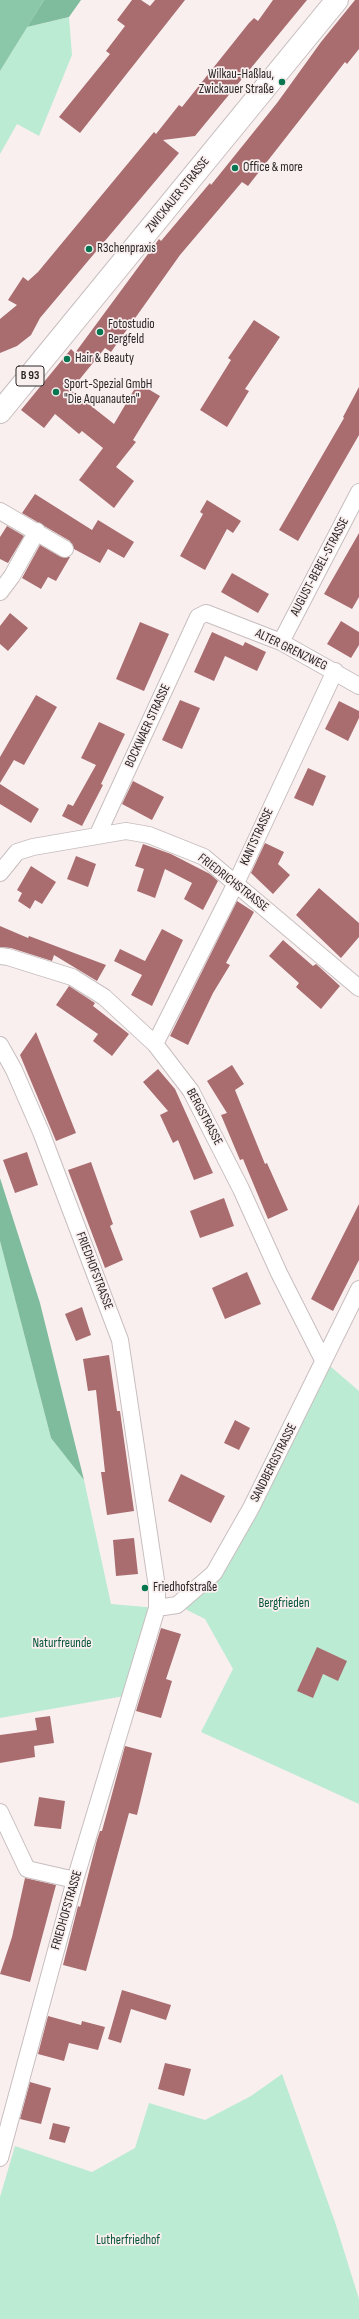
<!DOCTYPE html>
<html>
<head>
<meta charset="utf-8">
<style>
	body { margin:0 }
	canvas { display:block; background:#f9efef }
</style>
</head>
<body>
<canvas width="359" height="2319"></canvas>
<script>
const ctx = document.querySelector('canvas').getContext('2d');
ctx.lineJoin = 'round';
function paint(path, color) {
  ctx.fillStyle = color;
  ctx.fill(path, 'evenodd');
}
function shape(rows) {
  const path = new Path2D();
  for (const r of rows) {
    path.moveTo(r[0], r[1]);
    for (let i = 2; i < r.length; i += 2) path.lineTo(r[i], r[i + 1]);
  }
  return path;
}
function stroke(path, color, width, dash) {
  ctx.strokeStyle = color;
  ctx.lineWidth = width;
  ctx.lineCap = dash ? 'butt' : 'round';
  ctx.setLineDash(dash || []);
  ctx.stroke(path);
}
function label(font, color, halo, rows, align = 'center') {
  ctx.font = font + ' "Sofia Sans Condensed",sans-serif';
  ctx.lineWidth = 3.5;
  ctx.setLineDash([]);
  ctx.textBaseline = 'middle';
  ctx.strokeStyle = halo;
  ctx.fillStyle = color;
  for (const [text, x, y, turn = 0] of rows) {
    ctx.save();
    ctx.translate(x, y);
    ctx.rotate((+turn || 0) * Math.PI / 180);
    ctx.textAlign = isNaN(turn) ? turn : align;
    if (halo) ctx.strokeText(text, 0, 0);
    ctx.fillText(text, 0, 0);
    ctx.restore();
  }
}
const green = shape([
	[69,17,72,55,39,136,17,124,0,154,0,71,27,27],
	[0,1241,51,1438,84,1480,111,1604,157,1608,130,1695,0,1718],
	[323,1360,359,1391,359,1804,201,1732,233,1669,205,1619,177,1605,214,1573],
	[282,2074,335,2222,359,2299,359,2319,0,2319,0,2197,15,2146,92,2172,135,2148,149,2103,205,2120,251,2096]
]);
const forest = shape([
	[44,0,81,0,69,17,27,27],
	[0,1178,40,1303,84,1480,51,1438,0,1241]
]);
const water = shape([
	[0,0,44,0,0,71]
]);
const building = shape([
	[132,0,141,0,150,6,155,0,185,0,80,133,59,117,110,54,106,51,125,26,117,20],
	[273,0,307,0,195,136,163,140,179,153,40,318,31,335,17,346,0,353,0,319,17,305,8,300,23,277,28,281,38,272,154,132,156,134,179,105,182,107,249,23,254,18,258,21],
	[355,0,359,0,359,49,347,64,345,62,248,186,242,182,180,255,111,352,105,348,71,390,114,424,138,383,160,396,133,440,136,442,116,467,134,481,114,508,79,480,103,448,82,431,79,434,55,414,44,428,21,410,71,349,75,353,159,239,161,241,210,183,211,185,277,103,321,42],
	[254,320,280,337,245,389,249,391,227,427,200,410,231,360,228,358],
	[359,387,359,435,298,541,279,530,344,418,343,417],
	[35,494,92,530,98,520,134,542,124,558,108,549,100,563,74,549,70,541,22,513],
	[207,500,241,521,233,533,227,529,205,570,180,556,203,514,200,512],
	[7,526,24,536,8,563,0,559,0,537],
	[359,533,359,597,352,609,324,594],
	[40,545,61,557,70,557,56,581,48,577,41,589,22,578],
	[232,573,269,594,258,613,221,592],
	[10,613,28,628,8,651,0,644,0,626],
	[341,621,359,632,359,645,351,658,327,644],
	[140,622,169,634,144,691,116,679],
	[212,632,243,646,245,642,266,652,257,671,225,656,214,681,194,672],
	[36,695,57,707,24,765,14,760,0,783,0,757],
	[180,700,200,708,182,749,162,740],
	[339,701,359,711,359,718,348,741,325,729],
	[99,722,125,734,101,784,103,785,82,826,62,816,68,804,73,806,96,765,81,758],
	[308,768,326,776,313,806,294,798],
	[133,781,164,797,152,820,122,804],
	[0,784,39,809,31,823,0,804],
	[265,843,284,852,278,864,290,875,273,894,251,873],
	[143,844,171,854,210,874,218,881,203,910,184,899,192,883,165,869,155,898,137,891,144,869,135,866],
	[76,856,96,864,88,887,67,879],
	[31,866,56,882,42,904,35,900,30,909,18,901,22,893,17,890],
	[319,888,359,923,359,937,341,958,296,915],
	[237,901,254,912,226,963,230,965,213,993,188,1045,170,1036],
	[0,926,28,938,29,936,106,965,97,981,54,955,52,961,11,948,0,947],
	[162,929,183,940,152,1006,131,995,142,975,114,961,120,949,145,961],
	[283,940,313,966,316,964,340,986,321,1009,296,987,299,983,269,956],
	[69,986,95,1003,93,1006,129,1034,112,1056,93,1041,98,1034,56,1005],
	[36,1032,76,1133,56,1141,20,1055],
	[232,1065,244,1084,235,1090,265,1164,267,1163,288,1210,268,1219,243,1159,240,1160,221,1115,227,1113,207,1081],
	[158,1069,175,1089,213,1173,194,1180,178,1140,173,1143,160,1115,168,1111,143,1082],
	[27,1152,38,1185,15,1193,3,1160],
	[91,1162,113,1224,110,1226,123,1260,105,1268,68,1170],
	[224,1198,234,1226,200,1238,190,1211],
	[359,1204,359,1260,333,1311,311,1299],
	[247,1272,261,1304,225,1319,212,1288],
	[82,1307,91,1335,76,1341,65,1314],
	[109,1355,117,1411,120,1411,134,1511,107,1515,101,1472,105,1472,96,1390,88,1391,83,1359],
	[235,1420,250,1428,239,1450,224,1443],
	[181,1474,225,1496,211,1523,168,1501],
	[134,1538,138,1574,116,1576,113,1540],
	[161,1628,181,1634,166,1679,172,1681,161,1718,136,1711],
	[317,1647,347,1661,338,1681,323,1674,313,1698,297,1691],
	[50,1716,54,1743,34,1746,35,1757,0,1763,0,1735,37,1730,35,1718],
	[125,1746,152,1753,137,1815,129,1813,86,1971,63,1965,78,1906,80,1907,97,1840,100,1831,102,1831],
	[39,1797,65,1801,61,1829,34,1826],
	[25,1878,56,1885,30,1982,0,1974,12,1937],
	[122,1990,171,2005,166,2020,131,2009,121,2043,108,2039],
	[48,2016,81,2025,82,2021,105,2027,98,2050,69,2043,64,2061,38,2054],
	[165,2063,191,2069,184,2096,158,2089],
	[30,2082,51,2088,41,2124,20,2119],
	[53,2123,70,2127,65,2143,49,2139]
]);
const minor = shape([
	[0,511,65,549],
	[0,592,12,576,37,531],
	[281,642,359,492],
	[98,834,198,617,206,613,281,642,359,686],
	[0,873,17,852,33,847,126,831,149,835,204,857,359,988],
	[0,956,8,957,72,977,104,997,155,1044,191,1091,241,1189,279,1273,323,1360],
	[155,1044,236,883,335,671],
	[0,1045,14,1070,41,1132,120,1340,157,1587,157,1608,75,1880,0,2158],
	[157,1608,177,1605,214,1573,251,1508,359,1289],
	[0,1812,27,1869,75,1880]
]);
const primary = shape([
	[0,412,337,0]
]);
const markers = [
	[282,82,4,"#067651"],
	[235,168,4,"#067651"],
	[89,249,4,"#067651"],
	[100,332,4,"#067651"],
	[67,359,4,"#067651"],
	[56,392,4,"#067651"],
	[145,1588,4,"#067651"]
];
const shields = [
	[30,376,28]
];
const shieldNames = [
	["B 93",30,376]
];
const poiNames = [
	["Wilkau-Haßlau,",274,75,"right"],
	["Zwickauer Straße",274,90,"right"],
	["Office & more",243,168],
	["R3chenpraxis",97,249],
	["Fotostudio",108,325],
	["Bergfeld",108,340],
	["Hair & Beauty",75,359],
	["Sport-Spezial GmbH",64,385],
	["\"Die Aquanauten\"",64,400],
	["Friedhofstraße",153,1588]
];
const streetNames = [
	["ZWICKAUER STRASSE",178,195,-51],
	["AUGUST-BEBEL-STRASSE",320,567,-62],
	["ALTER GRENZWEG",291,650,26],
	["BOCKWAER STRASSE",148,726,-65],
	["KANTSTRASSE",257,837,-65],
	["FRIEDRICHSTRASSE",233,883,38],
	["BERGSTRASSE",204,1117,62],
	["FRIEDHOFSTRASSE",94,1271,69],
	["SANDBERGSTRASSE",274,1463,-63],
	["FRIEDHOFSTRASSE",67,1910,-74]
];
const parkNames = [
	["Bergfrieden",284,1604],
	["Naturfreunde",62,1644],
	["Lutherfriedhof",128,2241]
];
paint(green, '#bcebd3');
paint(forest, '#7fbc9e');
paint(water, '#8bc8a9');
paint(building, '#a96d70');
stroke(minor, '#c8bebf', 18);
stroke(primary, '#c8bebf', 24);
stroke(minor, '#fff', 16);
stroke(primary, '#fff', 22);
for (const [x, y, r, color] of markers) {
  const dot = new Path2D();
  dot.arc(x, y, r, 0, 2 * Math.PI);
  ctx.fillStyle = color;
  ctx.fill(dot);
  stroke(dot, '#f9efef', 1.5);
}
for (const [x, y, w] of shields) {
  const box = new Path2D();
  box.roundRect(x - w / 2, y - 10, w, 20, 3);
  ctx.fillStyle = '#f9efef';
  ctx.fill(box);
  stroke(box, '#2a2626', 1);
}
label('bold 12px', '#2a2626', null, shieldNames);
label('13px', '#2a2626', '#f9efef', poiNames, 'left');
label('13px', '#2a2626', '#f9efef', streetNames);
label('13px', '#035438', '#f9efef', parkNames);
</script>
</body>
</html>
